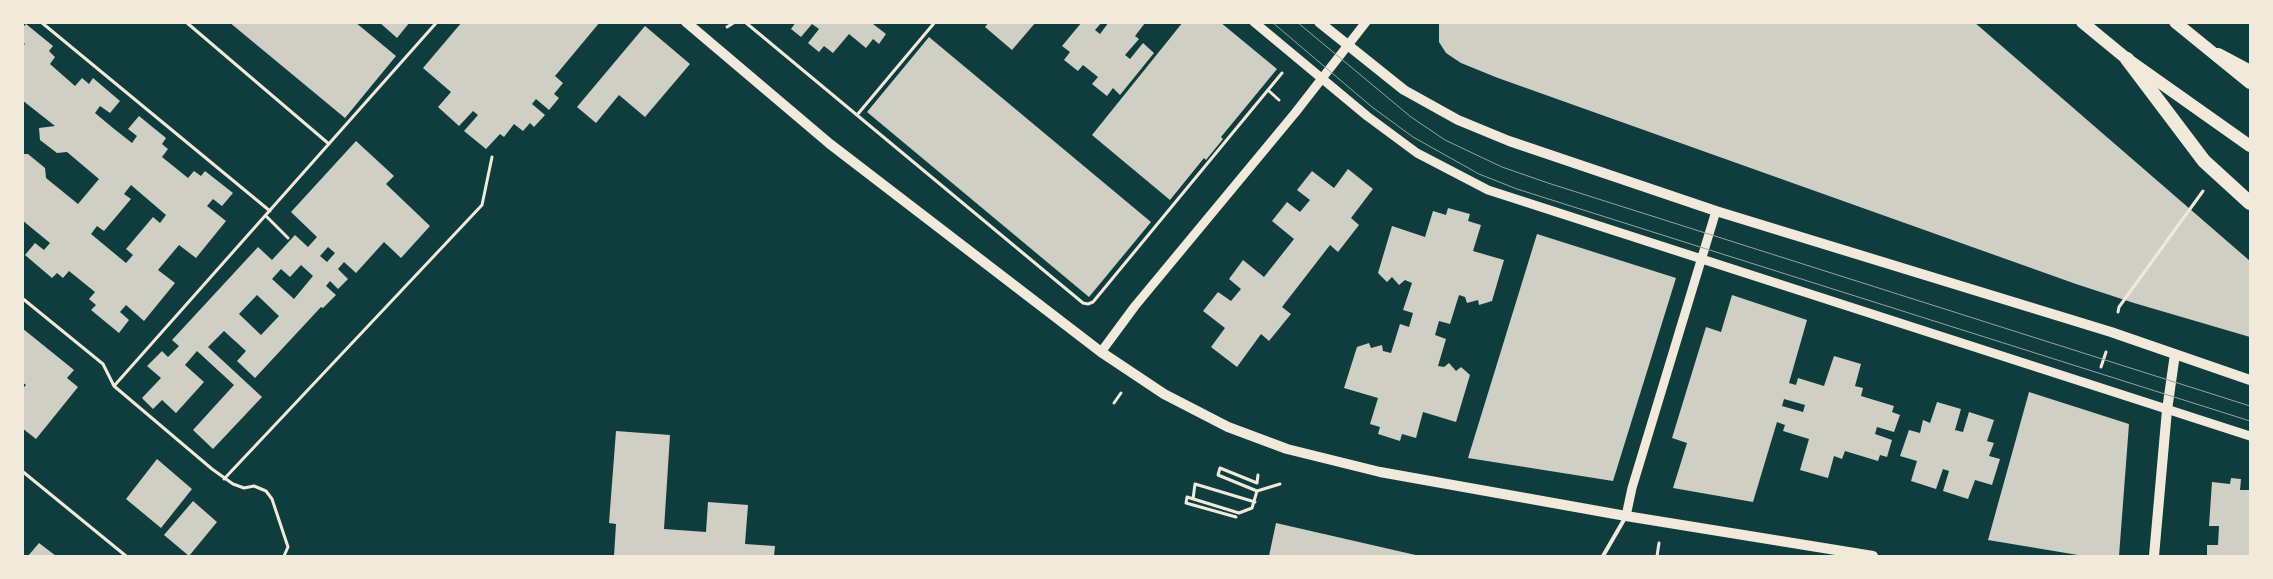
<!DOCTYPE html>
<html>
<head>
<meta charset="utf-8">
<style>
	body { margin:0 }
	#map { position:relative; width:2273px; height:579px; overflow:hidden; background:#0f3d3e; font-family:Raleway,sans-serif }
	canvas { display:block }
	.frame { position:absolute; inset:0; border:24px solid #f1e9da; pointer-events:none }
</style>
</head>
<body>
<div id="map">
<canvas width="2273" height="579"></canvas>
<div class="frame"></div>
</div>
<script>
const ctx = document.querySelector('canvas').getContext('2d');
ctx.lineJoin = 'round';
function paint(path, color) {
  ctx.fillStyle = color;
  ctx.fill(path, 'evenodd');
}
function shape(rows) {
  const path = new Path2D();
  for (const r of rows) {
    path.moveTo(r[0], r[1]);
    for (let i = 2; i < r.length; i += 2) path.lineTo(r[i], r[i + 1]);
  }
  return path;
}
function stroke(path, color, width, dash) {
  ctx.strokeStyle = color;
  ctx.lineWidth = width;
  ctx.lineCap = dash ? 'butt' : 'round';
  ctx.setLineDash(dash || []);
  ctx.stroke(path);
}
const building = shape([
	[229,22,355,22,396,56,345,118],
	[379,22,410,22,397,38],
	[462,22,600,22,555,76,563,83,554,94,559,98,549,110,536,99,532,104,545,115,534,127,530,123,523,131,514,124,504,137,500,134,486,149,464,131,478,115,473,111,459,126,438,107,451,92,423,68],
	[796,22,874,22,873,24,886,34,879,44,873,39,866,48,849,34,833,53,824,46,819,52,808,43,819,29,812,24,801,37,791,29],
	[989,22,1036,22,1012,50,985,27],
	[1082,22,1102,22,1095,30,1100,34,1109,22,1145,23,1135,36,1139,39,1125,55,1130,59,1143,43,1154,53,1120,95,1113,88,1107,96,1092,84,1098,77,1083,65,1078,71,1064,60,1070,52,1062,46],
	[1183,22,1220,22,1277,69,1221,137,1223,139,1206,160,1204,158,1170,200,1092,135],
	[1439,22,1974,22,2250,261,2250,337,2134,303,2076,284,1498,78,1461,63,1446,53,1439,42],
	[26,24,53,46,49,51,55,57,50,64,75,86,82,78,89,84,93,78,120,101,110,113,100,106,95,113,113,128,132,143,137,136,128,129,139,116,166,138,162,144,168,149,162,157,188,178,194,171,201,176,205,171,233,193,222,206,213,199,207,206,226,221,196,258,179,245,158,270,175,283,144,321,126,305,120,312,129,320,119,333,91,310,96,305,89,299,95,292,69,271,63,278,57,273,52,278,25,255,35,243,44,250,50,243,22,220,22,154,28,154,45,168,46,178,78,204,99,179,67,152,57,153,40,140,39,128,55,126,22,100,22,47,25,44,22,42,22,28],
	[131,185,166,215,160,223,153,217,126,249,133,255,126,263,91,234,97,226,104,231,131,199,124,194],
	[645,26,690,64,645,117,619,95,596,123,577,107],
	[929,37,1151,222,1089,297,867,112],
	[356,141,394,176,386,184,430,226,401,258,384,242,356,273,344,262,338,269,348,279,338,289,330,281,326,286,336,295,323,308,321,307,255,378,237,361,246,351,224,331,208,347,262,397,213,449,193,430,234,385,197,351,185,365,204,382,176,413,162,400,153,409,142,398,161,378,147,366,162,351,168,357,179,346,172,340,258,247,272,260,295,235,308,247,317,237,291,212],
	[328,247,335,253,327,262,320,256],
	[301,265,313,276,294,299,272,279,281,269,290,277],
	[257,295,279,316,261,335,239,314],
	[1348,169,1373,189,1351,218,1359,225,1338,252,1330,245,1282,307,1291,314,1269,341,1261,334,1237,367,1211,347,1225,328,1203,311,1218,292,1231,301,1241,289,1229,279,1243,260,1264,277,1294,239,1272,221,1287,202,1300,212,1310,200,1297,190,1312,171,1334,188],
	[1448,208,1470,214,1468,221,1481,225,1473,251,1504,260,1492,301,1479,305,1478,300,1467,303,1465,297,1459,295,1450,324,1439,321,1435,335,1446,339,1438,366,1444,367,1449,363,1456,371,1461,367,1470,375,1456,422,1423,412,1416,438,1402,434,1400,441,1378,434,1380,427,1370,424,1378,398,1344,388,1357,347,1369,343,1371,348,1382,345,1383,351,1391,353,1400,324,1409,327,1413,313,1403,310,1412,283,1405,280,1399,285,1392,277,1387,282,1378,273,1392,226,1425,237,1433,211,1446,215],
	[1537,234,1676,278,1613,481,1468,458],
	[1732,295,1807,320,1789,383,1796,385,1798,378,1824,386,1834,356,1861,364,1855,386,1863,388,1861,396,1894,406,1892,412,1900,415,1894,432,1877,427,1875,434,1892,440,1887,457,1880,455,1878,461,1845,451,1842,459,1834,456,1828,478,1800,470,1809,439,1783,431,1785,425,1777,422,1753,502,1673,488,1687,443,1672,438,1706,327,1721,332],
	[1784,399,1805,405,1803,412,1782,406],
	[22,328,74,370,67,378,78,387,36,439,22,428,22,389,26,385,22,382],
	[2029,392,2129,424,2119,556,2084,556,1988,540],
	[1937,402,1961,409,1955,430,1963,432,1969,412,1994,420,1987,441,1994,443,1989,456,2000,459,1992,485,1975,480,1968,499,1943,491,1949,471,1943,469,1936,489,1911,481,1917,461,1900,456,1909,430,1920,433,1923,420,1930,423],
	[616,431,670,435,664,529,706,532,708,502,748,505,745,544,775,546,774,556,614,556,616,524,609,523],
	[157,459,192,489,161,528,126,499],
	[2231,478,2241,479,2240,490,2250,490,2250,556,2207,556,2207,545,2218,545,2219,526,2209,526,2212,482,2230,484],
	[193,501,217,522,189,556,164,535],
	[1276,523,1420,556,1269,556],
	[39,543,56,556,28,556]
]);
const path = shape([
	[41,22,270,211],
	[186,22,329,144],
	[745,22,1083,303,1088,304,1093,302,1282,73],
	[727,27,735,22],
	[1269,91,1279,100],
	[857,115,935,22],
	[266,216,288,238],
	[22,298,103,364,114,386,212,469,233,484,244,488,254,486,266,491,272,499,288,547,284,556],
	[2118,312,2119,307,2203,191],
	[2101,367,2106,352],
	[114,386,437,22],
	[1114,403,1121,393],
	[22,471,126,556],
	[224,479,482,205,492,157],
	[1257,491,1218,475,1220,468,1257,483,1258,475],
	[1257,491,1280,484],
	[1193,499,1195,484,1255,502],
	[1236,517,1186,503,1187,497,1239,513,1252,508,1257,491],
	[1657,556,1659,543]
]);
const service = shape([
	[1603,556,1625,518]
]);
const tertiary = shape([
	[1254,22,1367,116,1417,153,1488,190,2250,436],
	[1101,352,1135,306,1295,113,1366,22],
	[1626,516,1632,488,1716,211]
]);
const secondary = shape([
	[686,22,830,144,1101,352,1164,394,1228,427,1287,449,1380,472,1626,516,1873,556],
	[1319,22,1404,90,1458,120,1509,141,1716,211,2111,332,2250,380],
	[2154,556,2167,410,2175,354]
]);
const primary = shape([
	[2082,22,2127,59,2250,146],
	[2175,22,2250,83]
]);
const trunk = shape([
	[2218,55,2250,72],
	[2127,59,2204,161,2250,203]
]);
const tram = shape([
	[1272,22,1372,107,1413,137,1479,174,1517,189,2250,421],
	[1297,22,1411,117,1445,140,1502,167,1548,183,2250,406]
]);
paint(building, '#cfcfc3');
stroke(path, '#f1e9da', 3);
stroke(service, '#f1e9da', 4);
stroke(tertiary, '#f1e9da', 9);
stroke(secondary, '#f1e9da', 10);
stroke(primary, '#f1e9da', 12);
stroke(trunk, '#f1e9da', 14);
stroke(tram, '#97a49c', 1);
</script>
</body>
</html>
